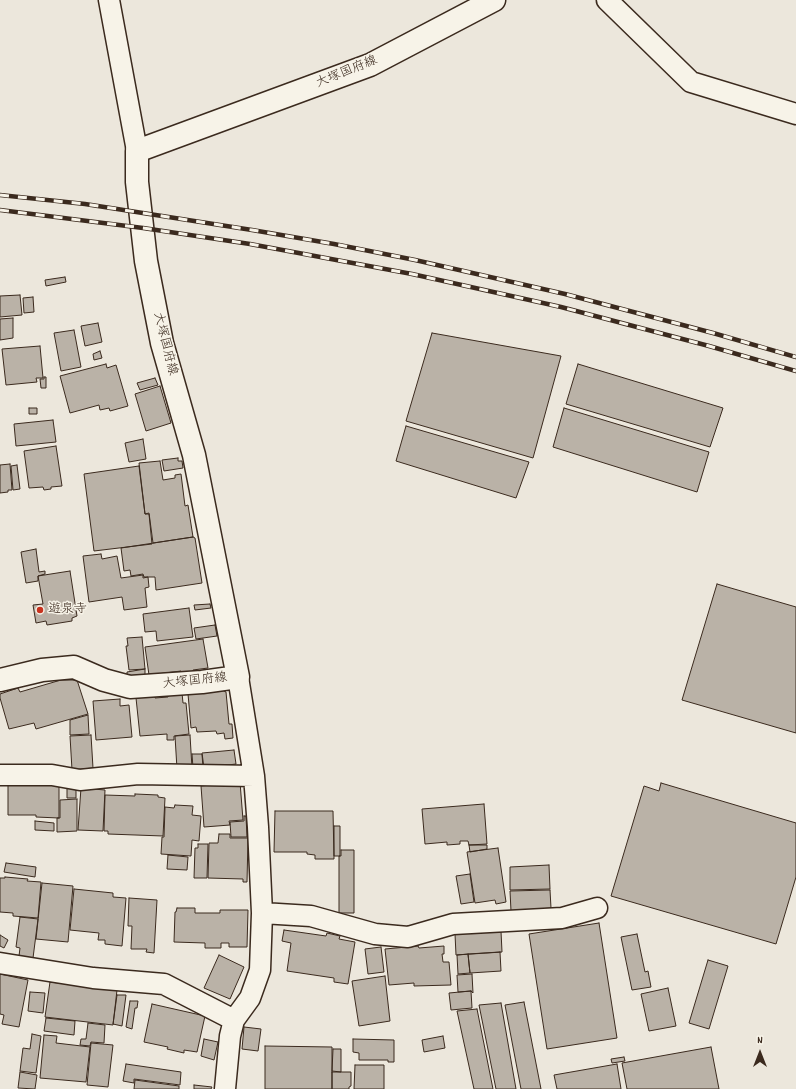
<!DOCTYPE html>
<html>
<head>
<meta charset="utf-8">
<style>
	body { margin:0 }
	#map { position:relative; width:796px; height:1089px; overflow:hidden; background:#ece7dc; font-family:Dekko,sans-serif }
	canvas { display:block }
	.north { position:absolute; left:740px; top:1033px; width:40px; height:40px; -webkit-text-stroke:3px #f7f3e8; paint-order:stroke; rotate:0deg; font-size:11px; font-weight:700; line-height:16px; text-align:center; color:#3b2a1e }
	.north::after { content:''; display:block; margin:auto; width:14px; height:18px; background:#3b2a1e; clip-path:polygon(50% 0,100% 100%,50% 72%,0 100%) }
</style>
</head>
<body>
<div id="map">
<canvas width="796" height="1089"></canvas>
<div class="north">N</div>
</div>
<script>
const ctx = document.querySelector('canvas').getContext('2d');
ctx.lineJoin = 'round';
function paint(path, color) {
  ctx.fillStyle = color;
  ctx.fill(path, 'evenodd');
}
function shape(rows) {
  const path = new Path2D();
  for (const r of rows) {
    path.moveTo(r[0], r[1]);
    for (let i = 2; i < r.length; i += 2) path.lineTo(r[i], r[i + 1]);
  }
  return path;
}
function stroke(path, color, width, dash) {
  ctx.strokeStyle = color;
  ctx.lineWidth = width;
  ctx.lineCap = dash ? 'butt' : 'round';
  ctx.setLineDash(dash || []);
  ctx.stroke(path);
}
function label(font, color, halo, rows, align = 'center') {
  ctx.font = font + ' Dekko,"Klee One",sans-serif';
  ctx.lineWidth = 3;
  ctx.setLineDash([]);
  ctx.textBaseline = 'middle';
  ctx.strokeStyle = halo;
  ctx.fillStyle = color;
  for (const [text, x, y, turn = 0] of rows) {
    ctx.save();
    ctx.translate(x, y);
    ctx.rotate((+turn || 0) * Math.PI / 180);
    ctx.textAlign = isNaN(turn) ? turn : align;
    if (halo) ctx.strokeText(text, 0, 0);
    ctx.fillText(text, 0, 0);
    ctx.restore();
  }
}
const building = shape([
	[65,277,66,282,46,286,45,280,65,277],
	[20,295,22,315,0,317,0,296,20,295],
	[33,297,34,312,24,313,23,298,33,297],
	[13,318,13,338,0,340,0,319,13,318],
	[98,323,102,342,85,346,81,326,98,323],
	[74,330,81,367,61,371,54,333,74,330],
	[432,333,561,356,533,458,406,421,432,333],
	[40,346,43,378,36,378,37,382,6,385,2,349,40,346],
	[100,351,102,358,94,360,93,354,100,351],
	[106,364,107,368,116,365,128,406,110,411,109,408,100,410,99,405,70,413,60,376,106,364],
	[578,364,723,408,710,447,566,404,578,364],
	[44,377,46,377,46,388,41,388,40,379,44,379,44,377],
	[155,378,158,385,140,390,137,383,155,378],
	[160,386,171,423,146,431,135,394,160,386],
	[29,408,37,408,37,414,29,414,29,408],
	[564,408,709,452,697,492,553,447,564,408],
	[53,420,56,442,16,446,14,424,53,420],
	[406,426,529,462,516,498,396,461,406,426],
	[143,439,146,459,129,462,125,443,143,439],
	[56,446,62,486,51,487,51,489,44,490,43,487,29,488,24,451,56,446],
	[178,458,178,461,182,461,183,468,164,471,162,460,178,458],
	[160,461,163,480,175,478,175,475,181,474,185,506,188,505,193,537,153,543,149,513,145,514,139,463,160,461],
	[10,464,12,490,8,490,8,492,0,493,0,465,10,464],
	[17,465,20,489,13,490,11,466,17,465],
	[139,466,145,514,149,514,152,544,94,551,84,474,139,466],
	[193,537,195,538,202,583,156,590,155,577,144,577,143,574,131,576,130,570,124,571,121,548,193,537],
	[36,549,39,572,45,571,45,574,38,576,38,581,26,583,21,552,36,549],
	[101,554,102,559,117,556,121,578,143,575,143,578,148,577,149,587,145,588,147,607,124,610,122,597,89,602,83,556,101,554],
	[70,571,77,616,72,618,72,621,47,625,46,621,36,623,33,605,43,604,38,576,70,571],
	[717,584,796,607,796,733,682,700,717,584],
	[210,604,211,608,195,610,194,605,210,604],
	[189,608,193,637,157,641,156,631,145,632,143,614,189,608],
	[215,625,217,636,196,639,194,628,215,625],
	[142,637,145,669,129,670,126,646,128,646,127,638,142,637],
	[203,639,208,668,193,670,193,673,181,675,181,671,149,675,145,647,203,639],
	[145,669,145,677,127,677,127,672,145,669],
	[61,680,77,680,88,714,36,729,34,723,9,729,0,698,0,694,18,688,20,692,61,680],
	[222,690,226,692,229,724,232,724,233,738,225,739,224,733,217,734,216,731,197,732,196,727,191,728,188,694,222,690],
	[182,693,183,703,186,703,189,734,174,736,174,740,167,740,167,734,140,736,136,698,155,696,155,698,168,697,169,694,182,693],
	[120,699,120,706,129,705,132,737,96,740,93,701,120,699],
	[88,715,89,734,70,735,70,720,88,715],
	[91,735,93,768,72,770,70,736,91,735],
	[190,735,192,768,177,769,175,736,190,735],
	[234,750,236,764,204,768,202,753,234,750],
	[192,754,202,754,203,768,193,768,192,754],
	[8,782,59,783,59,818,36,817,36,815,8,815,8,782],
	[240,782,243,820,229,821,230,825,204,827,201,786,240,782],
	[661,783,796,823,796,877,776,944,611,896,644,786,659,791,661,783],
	[76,787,76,798,67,798,67,788,76,787],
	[81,788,105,790,103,831,78,830,81,788],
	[135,794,158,795,158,797,165,798,163,836,108,834,108,831,104,831,105,795,135,796,135,794],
	[77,799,77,831,57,832,57,818,60,818,60,800,77,799],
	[484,804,487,844,469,845,468,841,460,841,460,844,447,845,447,842,425,844,422,809,484,804],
	[175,805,193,806,192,815,201,816,199,841,192,840,191,856,161,854,162,837,164,837,165,807,174,808,175,805],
	[275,811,333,811,334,859,315,859,315,855,307,854,307,852,274,852,275,811],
	[244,816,246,816,247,837,231,837,230,822,244,821,244,816],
	[35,821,54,823,54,831,35,830,35,821],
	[334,826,340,826,340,856,334,856,334,826],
	[219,834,230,834,230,838,248,838,247,882,243,882,243,879,208,878,209,843,218,843,219,834],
	[198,844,208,844,207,878,194,878,195,848,198,848,198,844],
	[469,845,487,845,487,849,470,852,469,845],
	[498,848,506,902,496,904,495,900,475,903,467,852,498,848],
	[341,850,354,850,354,913,339,913,339,856,341,856,341,850],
	[168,855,188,857,187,870,167,869,168,855],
	[6,863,36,867,35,877,4,872,6,863],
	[549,865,550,889,510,890,510,867,549,865],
	[470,874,474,902,461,904,456,876,470,874],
	[5,877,28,879,27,881,41,882,38,918,13,916,13,913,0,912,0,878,5,878,5,877],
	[42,883,73,886,68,942,36,939,42,883],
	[74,889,113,893,113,897,126,898,122,946,105,944,105,940,98,940,99,933,70,930,74,889],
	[550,890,551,908,511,911,510,891,550,890],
	[129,898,157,900,154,953,146,952,147,949,131,949,132,926,128,926,129,898],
	[177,908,195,908,195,913,220,913,220,910,248,910,247,947,229,947,229,943,221,943,221,948,205,948,205,943,174,942,175,912,176,912,177,908],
	[20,917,38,919,33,958,19,956,20,948,16,947,20,917],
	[599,923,617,1038,547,1049,529,934,599,923],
	[284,930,326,936,327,933,340,936,339,939,355,942,348,984,334,982,334,978,287,971,291,943,282,941,284,930],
	[501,931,502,952,456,955,455,934,501,931],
	[637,934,645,972,648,971,651,987,632,990,621,937,637,934],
	[0,935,8,940,4,948,0,946,0,935],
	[418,946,419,948,444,946,444,954,442,954,443,962,449,962,451,985,414,986,414,983,389,985,385,949,418,946],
	[381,947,384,972,368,974,365,949,381,947],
	[500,952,501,971,470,973,468,954,500,952],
	[468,954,470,973,458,974,457,955,468,954],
	[219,955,244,967,230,999,204,988,219,955],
	[708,960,728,966,709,1029,689,1023,708,960],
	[0,974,28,980,19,1027,2,1024,4,1015,0,1014,0,974],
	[472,974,473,993,471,991,458,992,457,975,472,974],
	[385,976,390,1021,359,1026,352,981,385,976],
	[50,982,117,990,113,1025,45,1017,50,982],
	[668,988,676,1026,649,1031,641,994,668,988],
	[471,991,472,1008,451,1010,449,993,471,991],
	[30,992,45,993,43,1013,28,1011,30,992],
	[117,995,126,995,122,1026,113,1024,117,995],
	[130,1001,138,1001,137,1008,135,1008,132,1029,126,1027,130,1001],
	[524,1002,541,1089,521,1089,505,1005,524,1002],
	[501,1003,516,1089,496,1089,479,1005,501,1003],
	[152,1004,205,1016,197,1052,184,1050,184,1053,167,1049,168,1047,144,1042,152,1004],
	[477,1009,493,1089,474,1089,457,1011,477,1009],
	[46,1018,75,1021,74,1035,44,1031,46,1018],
	[88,1023,105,1025,104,1043,91,1042,90,1046,80,1045,81,1039,86,1039,88,1023],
	[244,1027,261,1029,258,1051,242,1049,244,1027],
	[32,1034,41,1036,36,1073,20,1071,23,1048,30,1049,32,1034],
	[44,1035,57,1036,56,1043,90,1047,86,1082,40,1078,44,1035],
	[443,1036,445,1048,424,1052,422,1040,443,1036],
	[204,1039,218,1042,214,1060,201,1056,204,1039],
	[353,1039,394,1040,394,1062,388,1062,388,1060,359,1060,359,1053,353,1052,353,1039],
	[91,1043,113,1045,108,1087,87,1085,91,1043],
	[265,1046,332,1047,332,1089,265,1089,265,1046],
	[711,1047,719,1089,627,1089,622,1063,711,1047],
	[333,1049,341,1049,341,1072,332,1071,333,1049],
	[624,1057,625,1061,612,1063,611,1059,624,1057],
	[126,1064,181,1072,180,1085,134,1079,134,1083,123,1081,126,1064],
	[617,1064,621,1089,557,1089,554,1075,617,1064],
	[355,1065,384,1065,384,1089,354,1089,355,1065],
	[20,1072,37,1075,35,1089,18,1088,20,1072],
	[332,1072,351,1072,351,1086,349,1087,349,1089,332,1089,332,1072],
	[135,1080,179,1086,179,1089,134,1089,135,1080],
	[194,1085,212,1087,211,1089,194,1089,194,1085]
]);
const street = shape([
	[109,0,137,151],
	[607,0,691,82,796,114],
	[0,775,52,775,80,780,138,774,254,776],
	[262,913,311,916,375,934,408,937,453,924,562,918,597,908],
	[0,963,93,978,164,984,234,1020],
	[225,1089,230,1036,234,1020,250,998,260,970,262,913,258,827,254,776,238,677]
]);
const secondary = shape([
	[0,680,42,670,74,667,104,680,130,687,202,682,238,677,194,455,162,343,146,261,137,182,137,151,370,65,494,0]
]);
const rail = shape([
	[0,195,85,204,252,230,334,244,415,260,565,294,713,333,796,357],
	[0,210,143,228,250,244,412,274,561,307,709,346,796,371]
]);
const markers = [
	[40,610,4,"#c8321e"]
];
const streetNames = [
	["大塚国府線",347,73,-22],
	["大塚国府線",164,344,76],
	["大塚国府線",195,682,-6]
];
const poiNames = [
	["遊泉寺",48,610]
];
paint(building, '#bab2a7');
stroke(building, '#3b2a1e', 1);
stroke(street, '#3b2a1e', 23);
stroke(secondary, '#3b2a1e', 25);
stroke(street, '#f7f3e8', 20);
stroke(secondary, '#f7f3e8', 22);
stroke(rail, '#3b2a1e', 4.5);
stroke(rail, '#f7f3e8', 3, [9]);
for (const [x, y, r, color] of markers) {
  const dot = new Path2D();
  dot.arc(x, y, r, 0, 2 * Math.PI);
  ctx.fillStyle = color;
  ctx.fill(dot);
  stroke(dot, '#f7f3e8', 1.5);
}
label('13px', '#3b2a1e', '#f7f3e8', streetNames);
label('13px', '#3b2a1e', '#f7f3e8', poiNames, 'left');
</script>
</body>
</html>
